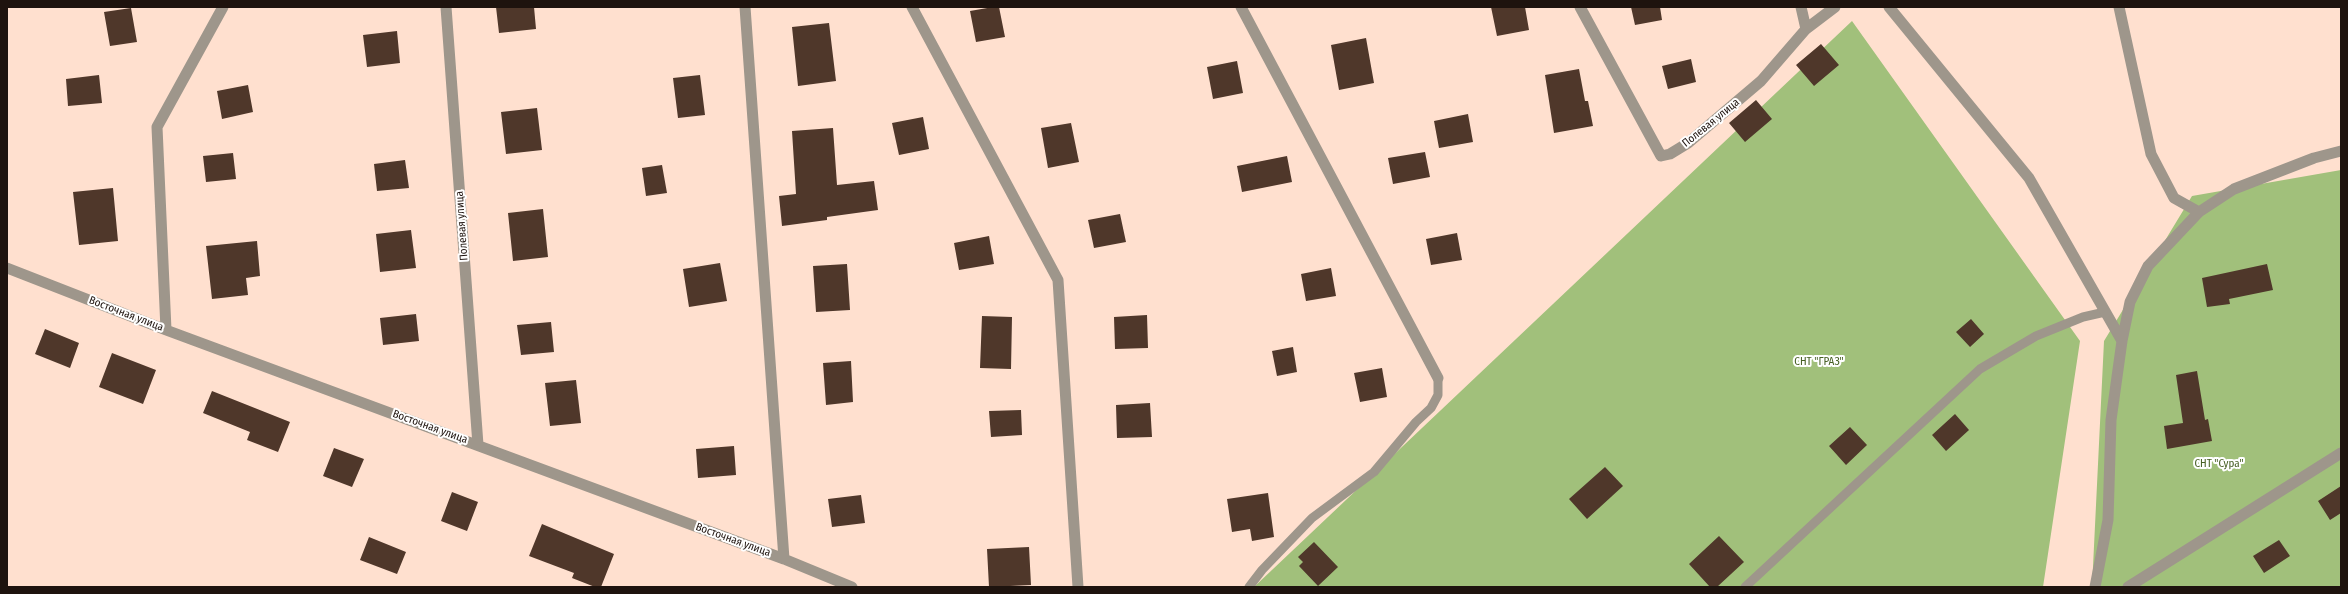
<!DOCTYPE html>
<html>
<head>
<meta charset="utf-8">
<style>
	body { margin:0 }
	#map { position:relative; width:2348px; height:594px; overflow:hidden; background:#ffe0cf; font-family:"Fira Sans Condensed",sans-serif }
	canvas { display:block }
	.frame { position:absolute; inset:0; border:8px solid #1e130e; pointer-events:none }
</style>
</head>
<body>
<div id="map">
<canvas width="2348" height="594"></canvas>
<div class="frame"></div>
</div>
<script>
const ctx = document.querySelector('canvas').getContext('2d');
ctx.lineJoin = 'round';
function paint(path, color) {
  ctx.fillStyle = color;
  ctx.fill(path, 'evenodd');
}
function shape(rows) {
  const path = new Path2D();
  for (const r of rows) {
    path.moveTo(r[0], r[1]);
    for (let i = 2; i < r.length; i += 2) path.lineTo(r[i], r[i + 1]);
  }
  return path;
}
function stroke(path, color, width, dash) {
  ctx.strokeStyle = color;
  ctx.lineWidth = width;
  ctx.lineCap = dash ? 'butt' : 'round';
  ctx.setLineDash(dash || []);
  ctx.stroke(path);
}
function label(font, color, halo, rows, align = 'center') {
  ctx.font = font + ' "Fira Sans Condensed",sans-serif';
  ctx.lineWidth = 4;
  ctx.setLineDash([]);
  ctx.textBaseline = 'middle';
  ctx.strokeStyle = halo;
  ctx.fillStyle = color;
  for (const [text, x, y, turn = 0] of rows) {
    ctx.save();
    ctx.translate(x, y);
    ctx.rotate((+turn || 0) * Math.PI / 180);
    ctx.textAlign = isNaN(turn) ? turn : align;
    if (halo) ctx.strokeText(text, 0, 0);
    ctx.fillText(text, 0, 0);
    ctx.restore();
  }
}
const green = shape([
	[1852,21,2080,341,2043,587,1254,587],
	[2341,170,2341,587,2092,587,2104,341,2192,196]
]);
const building = shape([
	[496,7,534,7,536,29,499,33],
	[993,7,999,7,1005,37,976,42,970,11],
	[1491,7,1525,7,1529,30,1497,36],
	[1631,7,1660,7,1662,20,1635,25],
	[131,8,137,42,110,46,104,12],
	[829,23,836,81,798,86,792,27],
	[397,31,400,63,367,67,363,35],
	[1366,38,1374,83,1339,90,1331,45],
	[1821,44,1839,65,1814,86,1796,65],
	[1691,59,1696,82,1668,89,1662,66],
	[1237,61,1243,93,1213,99,1207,67],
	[1579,69,1585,101,1588,101,1593,126,1554,133,1545,75],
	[99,75,102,103,68,106,66,79],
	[700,75,705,115,678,118,673,78],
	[248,85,253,112,222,119,217,91],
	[1756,100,1772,119,1745,142,1729,123],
	[537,108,542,150,506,154,501,112],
	[1468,114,1473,142,1439,148,1434,121],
	[923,117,929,149,899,155,892,123],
	[1071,123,1079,162,1048,168,1041,128],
	[833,128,837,185,874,181,878,210,827,217,827,220,782,226,779,196,796,194,792,131],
	[1425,152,1430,177,1393,184,1388,158],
	[233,153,236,179,206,182,203,156],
	[1287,156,1292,182,1242,192,1237,166],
	[405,160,409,188,377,191,374,164],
	[662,165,667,193,646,196,642,168],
	[113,188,118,241,79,245,73,192],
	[543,209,548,257,513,261,508,213],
	[1120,214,1126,242,1094,248,1088,220],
	[411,230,416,268,380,272,376,234],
	[1457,233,1462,260,1431,265,1426,239],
	[989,236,994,264,959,270,954,243],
	[257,241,260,276,246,278,248,295,212,299,206,246],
	[720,263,727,301,689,307,683,269],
	[847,264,850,310,816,312,813,266],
	[2267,264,2273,290,2229,299,2230,304,2207,307,2202,278],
	[1331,268,1336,296,1306,301,1301,274],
	[416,314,419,341,383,345,380,318],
	[1147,315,1148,348,1115,349,1114,317],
	[982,316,1012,317,1011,369,980,368],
	[1971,319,1984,334,1970,347,1956,332],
	[551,322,554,352,521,355,517,325],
	[45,329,79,343,70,368,35,354],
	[1293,347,1297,372,1277,376,1272,351],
	[112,353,156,370,143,404,99,387],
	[851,361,853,402,826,405,823,363],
	[1382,368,1387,397,1360,402,1354,373],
	[2197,371,2205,420,2208,419,2212,441,2167,449,2164,426,2183,423,2176,375],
	[576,380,581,423,550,426,545,383],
	[212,391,290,422,278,452,247,440,250,432,203,413],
	[1150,403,1152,437,1117,438,1116,405],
	[1021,410,1022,435,991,437,989,411],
	[1955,414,1969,430,1946,451,1932,435],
	[1850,427,1867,445,1846,465,1829,446],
	[734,446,736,475,698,478,696,449],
	[334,448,364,459,352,487,323,476],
	[1605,467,1623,486,1587,519,1569,499],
	[2341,486,2341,513,2330,520,2318,501],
	[452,492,478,502,467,531,441,521],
	[1268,493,1274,537,1252,541,1250,529,1232,532,1227,499],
	[861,495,865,523,832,527,828,499],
	[542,524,614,554,601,587,595,587,572,578,574,573,529,556],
	[1719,536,1744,562,1717,587,1710,587,1689,564],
	[369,537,406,552,397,574,360,560],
	[2279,540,2290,556,2264,573,2253,556],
	[1314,542,1338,567,1318,586,1299,566,1303,562,1298,557],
	[1029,547,1031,585,989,587,987,549]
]);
const service = shape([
	[1249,587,1262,570,1312,518,1374,472,1416,422,1431,408,1438,395,1438,378],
	[1745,587,1980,369,2036,336,2083,317,2105,312]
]);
const minor = shape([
	[446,7,478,445],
	[745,7,784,559],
	[912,7,1058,280,1078,587],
	[1241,7,1438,378],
	[1580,7,1661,156,1670,154,1688,143,1761,81,1806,29,1835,7],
	[1801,7,1806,29],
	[1889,7,2029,178,2122,341],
	[2119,7,2151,154,2174,198,2199,212],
	[7,268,166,330,784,559,852,587],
	[166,330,157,127,223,7],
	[2095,587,2108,520,2111,420,2122,341,2130,302,2148,266,2199,212,2234,189,2314,158,2341,151],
	[2128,587,2341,453]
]);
const streetNames = [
	["Полевая улица",1711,123,-39],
	["Полевая улица",462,226,-94],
	["Восточная улица",126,314,21],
	["Восточная улица",430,427,20],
	["Восточная улица",733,540,20]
];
const parkNames = [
	["СНТ \"ГРАЗ\"",1819,362],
	["СНТ \"Сура\"",2219,464]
];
paint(green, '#a1c07b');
paint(building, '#4f372a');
stroke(service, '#9e968b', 9);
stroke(minor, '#9e968b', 11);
label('11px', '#1e130e', '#fff', streetNames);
label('11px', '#465f23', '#fff', parkNames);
</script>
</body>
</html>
